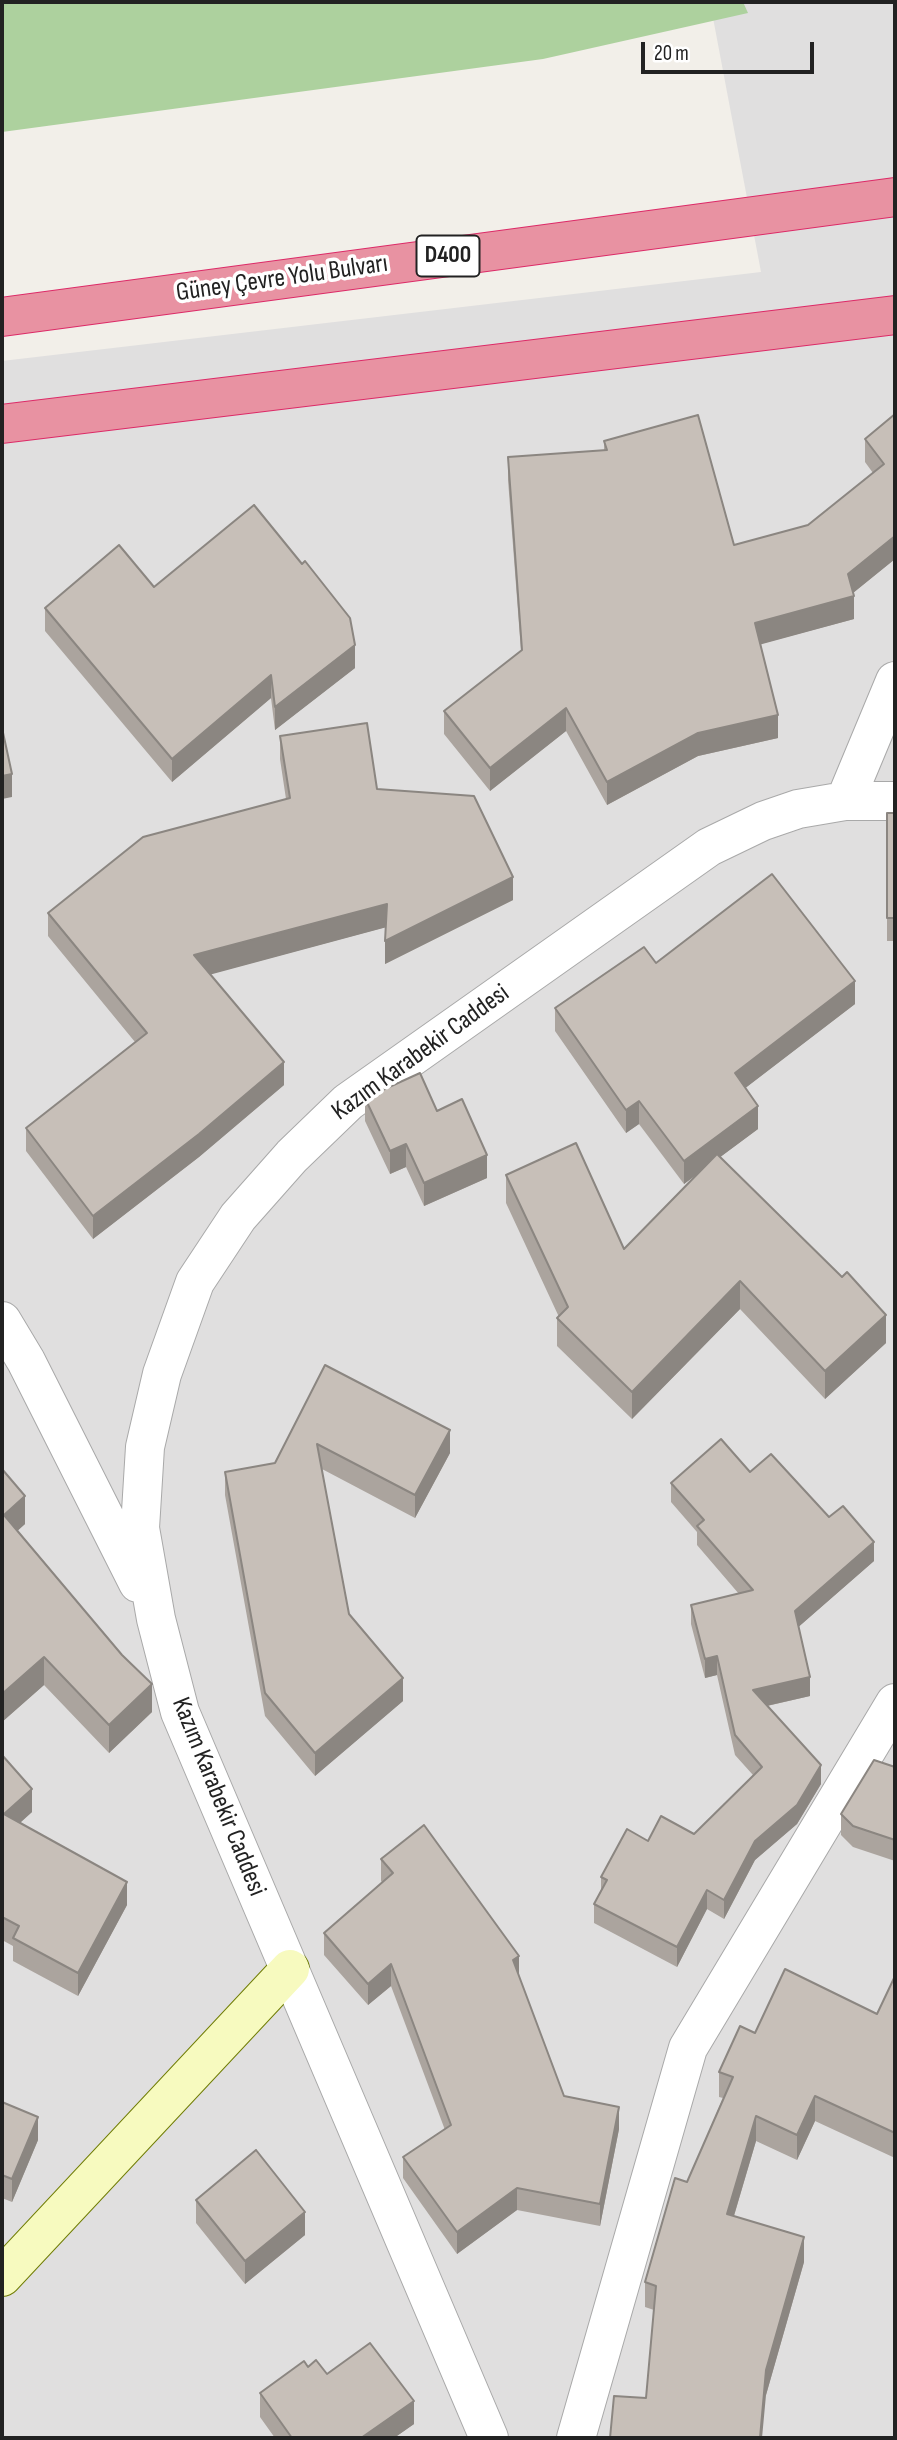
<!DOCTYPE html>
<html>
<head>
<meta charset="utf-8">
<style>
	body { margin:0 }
	#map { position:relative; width:897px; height:2440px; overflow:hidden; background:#f2efe9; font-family:"Sofia Sans Condensed",sans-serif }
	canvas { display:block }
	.frame { position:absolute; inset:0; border:4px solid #222; pointer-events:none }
	.scale { position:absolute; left:641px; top:42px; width:173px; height:32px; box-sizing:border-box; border:4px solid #222; border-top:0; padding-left:9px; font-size:21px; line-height:24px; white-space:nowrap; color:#222; -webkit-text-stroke:5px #fff; paint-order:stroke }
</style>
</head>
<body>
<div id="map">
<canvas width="897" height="2440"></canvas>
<div class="frame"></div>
<div class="scale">20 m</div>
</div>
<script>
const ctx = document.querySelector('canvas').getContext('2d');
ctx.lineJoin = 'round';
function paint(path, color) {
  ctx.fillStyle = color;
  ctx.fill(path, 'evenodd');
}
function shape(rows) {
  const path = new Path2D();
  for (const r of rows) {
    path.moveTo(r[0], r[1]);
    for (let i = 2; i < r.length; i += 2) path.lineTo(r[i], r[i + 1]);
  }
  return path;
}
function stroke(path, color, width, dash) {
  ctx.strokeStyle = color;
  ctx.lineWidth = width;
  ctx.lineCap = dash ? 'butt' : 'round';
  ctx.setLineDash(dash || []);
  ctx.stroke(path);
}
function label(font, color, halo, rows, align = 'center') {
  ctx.font = font + ' "Sofia Sans Condensed",sans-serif';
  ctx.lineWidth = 7;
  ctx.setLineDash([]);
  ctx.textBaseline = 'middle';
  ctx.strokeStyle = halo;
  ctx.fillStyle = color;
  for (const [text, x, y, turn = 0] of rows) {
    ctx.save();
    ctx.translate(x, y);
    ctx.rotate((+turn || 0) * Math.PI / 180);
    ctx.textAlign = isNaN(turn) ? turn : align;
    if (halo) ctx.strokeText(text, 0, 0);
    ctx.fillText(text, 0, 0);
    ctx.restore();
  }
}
const residential = shape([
	[710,2,895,2,895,2438,2,2438,2,361,761,272]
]);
const forest = shape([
	[2,2,743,2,748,13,543,59,2,132]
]);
const street = shape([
	[845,801,895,681],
	[2,1321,26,1361,138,1583],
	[489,2438,180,1712,156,1619,140,1528,145,1447,162,1374,195,1282,238,1217,292,1156,348,1102,709,847,763,821,798,809,845,801,895,801],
	[576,2438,688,2048,895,1703]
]);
const secondary = shape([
	[2,2277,290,1969]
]);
const highway = shape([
	[2,317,895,197],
	[2,424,895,315]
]);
const wall = shape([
	[895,414,895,559,853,593,854,619,760,644,778,738,698,756,607,805,566,731,490,791,444,734,444,711,521,651,508,480,508,457,604,450,604,441,734,545,808,525,873,473,865,462,865,439],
	[154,587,355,668,275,730,271,698,172,782,45,631,45,608],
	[280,736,377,789,513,900,385,964,386,927,210,974,284,1085,199,1157,93,1239,26,1151,26,1128,135,1042,48,936,48,913,286,799,280,759],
	[887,813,895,813,895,941,887,941],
	[656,963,855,1004,745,1088,758,1129,720,1157,886,1343,825,1399,740,1309,632,1419,557,1346,557,1318,559,1317,506,1203,506,1175,624,1249,697,1174,684,1184,639,1124,626,1133,555,1031,555,1008],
	[365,1098,437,1111,487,1178,424,1206,406,1167,390,1174,365,1121],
	[325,1365,450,1453,415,1518,322,1469,349,1614,403,1701,315,1776,265,1716,225,1495,225,1472,275,1463],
	[2,1469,25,1524,17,1531,152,1712,109,1753,44,1685,2,1722],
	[750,1472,829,1517,874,1561,798,1627,810,1696,767,1706,821,1784,797,1824,755,1860,724,1919,707,1909,677,1967,594,1923,594,1904,601,1890,601,1877,648,1841,694,1834,753,1775,735,1755,717,1675,705,1678,691,1624,691,1605,739,1594,697,1545,697,1532,671,1502,671,1483],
	[2,1755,32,1812,20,1823,127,1905,78,1996,13,1961,13,1946,2,1940],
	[895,1767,895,1861,853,1847,841,1835,841,1814],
	[381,1859,519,1976,564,2096,619,2129,600,2226,517,2210,457,2254,403,2178,403,2157,445,2130,391,1986,368,2005,324,1955,324,1933,383,1883,381,1881],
	[895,1976,895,2158,815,2121,797,2160,756,2141,734,2216,804,2262,766,2395,646,2398,654,2310,645,2307,645,2282,687,2182,723,2098,719,2097,719,2072,755,2033,877,2014],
	[2,2102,38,2140,12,2202,2,2198],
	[196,2200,305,2235,245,2284,196,2223],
	[308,2367,327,2374,414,2424,394,2438,275,2438,260,2417,260,2393]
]);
const shadedWall = shape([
	[895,536,895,559,848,597,848,574],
	[854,596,854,619,755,646,755,623],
	[355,645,355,668,275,730,275,707],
	[271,675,271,698,172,782,172,759],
	[566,708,566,731,490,791,490,768],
	[778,715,778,738,698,756,607,805,607,782,698,733],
	[12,774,12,797,2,799,2,776],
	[513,877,513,900,385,964,385,941],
	[387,904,387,927,194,979,194,955],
	[855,981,855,1004,735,1096,735,1073],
	[284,1062,284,1085,199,1157,93,1239,93,1216],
	[639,1101,639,1124,626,1133,626,1110],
	[758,1106,758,1129,684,1184,684,1161],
	[406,1144,406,1167,390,1174,390,1151],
	[487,1155,487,1178,424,1206,424,1183],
	[740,1281,740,1309,632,1419,632,1392],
	[886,1315,886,1343,825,1399,825,1371],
	[450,1430,450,1453,415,1518,415,1495],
	[25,1496,25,1524,4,1543,4,1515],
	[874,1542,874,1561,795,1630,795,1611],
	[717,1656,717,1675,705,1678,705,1659],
	[44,1657,44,1685,2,1722,2,1694],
	[810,1677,810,1696,753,1709,753,1690],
	[403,1678,403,1701,315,1776,315,1753],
	[152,1684,152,1712,109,1753,109,1725],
	[821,1765,821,1784,797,1824,755,1860,724,1919,724,1900,755,1841],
	[32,1789,32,1812,4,1837,4,1814],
	[127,1882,127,1905,78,1996,78,1973],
	[707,1890,707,1909,677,1967,677,1947],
	[519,1956,519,1978,513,1960],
	[391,1964,391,1986,368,2005,368,1984],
	[815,2096,815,2121,797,2160,797,2135],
	[619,2107,619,2129,600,2226,600,2204],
	[756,2116,756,2141,727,2239,727,2214],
	[38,2117,38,2140,12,2202,12,2179],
	[517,2188,517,2210,457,2254,457,2232],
	[305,2212,305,2235,245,2284,245,2261],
	[804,2237,804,2262,766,2395,762,2438,760,2438,766,2370],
	[414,2401,414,2424,394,2438,361,2438]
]);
const building = shape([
	[895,414,895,536,848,574,854,596,755,623,778,715,698,733,607,782,566,708,490,768,444,711,522,650,508,457,607,450,604,441,698,415,734,545,808,525,884,464,865,439,895,414],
	[254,505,302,564,305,561,350,618,355,645,275,707,271,675,172,759,45,608,119,545,154,587,254,505],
	[367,723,377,789,474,796,513,877,385,941,387,904,194,955,284,1062,199,1134,93,1216,26,1128,147,1033,48,913,143,837,290,798,280,736,367,723],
	[2,728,12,774,2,776,2,728],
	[887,813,895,813,895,918,887,918,887,813],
	[772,874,855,981,735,1073,758,1106,684,1161,639,1101,626,1110,555,1008,644,947,656,963,772,874],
	[420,1073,437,1111,462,1099,487,1155,424,1183,406,1144,390,1151,365,1098,420,1073],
	[576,1143,624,1249,717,1154,842,1277,847,1272,886,1315,825,1371,740,1281,632,1392,557,1318,568,1307,506,1175,576,1143],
	[325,1365,450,1430,415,1495,317,1444,349,1614,403,1678,315,1753,265,1693,225,1472,275,1463,325,1365],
	[721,1439,750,1472,771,1454,829,1517,843,1506,874,1542,795,1611,810,1677,753,1690,821,1765,797,1805,755,1841,724,1900,707,1890,677,1947,594,1904,607,1880,601,1877,627,1829,648,1841,661,1816,694,1834,762,1767,735,1735,717,1656,705,1659,691,1605,753,1590,697,1526,704,1520,671,1483,721,1439],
	[2,1469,25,1496,4,1515,122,1655,152,1684,109,1725,44,1657,2,1694,2,1469],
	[2,1755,32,1789,4,1814,127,1882,78,1973,13,1938,19,1926,2,1917,2,1755],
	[874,1760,895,1767,895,1840,853,1826,841,1814,874,1760],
	[424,1825,519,1956,513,1960,564,2096,619,2107,600,2204,517,2188,457,2232,403,2157,451,2125,391,1964,368,1984,324,1933,393,1873,381,1859,424,1825],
	[785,1969,877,2014,895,1976,895,2133,815,2096,797,2135,756,2116,727,2214,804,2237,766,2370,760,2438,610,2438,614,2396,646,2398,656,2286,645,2282,675,2178,687,2182,733,2077,719,2072,740,2026,755,2033,785,1969],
	[2,2102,38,2117,12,2179,2,2175,2,2102],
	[256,2150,305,2212,245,2261,196,2200,256,2150],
	[370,2343,414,2401,361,2438,292,2438,260,2393,304,2361,308,2367,316,2360,327,2374,370,2343]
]);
const shields = [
	[448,256,63]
];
const shieldNames = [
	["D400",448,256]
];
const streetNames = [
	["Güney Çevre Yolu Bulvarı",282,279,-8],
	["Kazım Karabekir Caddesi",421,1053,-36],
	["Kazım Karabekir Caddesi",218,1797,68]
];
paint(residential, '#e0dfdf');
paint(forest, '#add19e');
stroke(street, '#a9a9a9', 40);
stroke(secondary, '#707d05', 40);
stroke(highway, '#dc2a67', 40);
stroke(street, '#fff', 38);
stroke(secondary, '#f7fabf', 38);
stroke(highway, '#e892a2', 38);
paint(wall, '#aba49e');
paint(shadedWall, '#8b8681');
paint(building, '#c7bfb8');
stroke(building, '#8b8681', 2);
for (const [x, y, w] of shields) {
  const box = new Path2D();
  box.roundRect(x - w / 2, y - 20.5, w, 41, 5);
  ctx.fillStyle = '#fff';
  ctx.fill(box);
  stroke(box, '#222', 2);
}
label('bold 24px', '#222', null, shieldNames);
label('26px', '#222', '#fff', streetNames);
</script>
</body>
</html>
